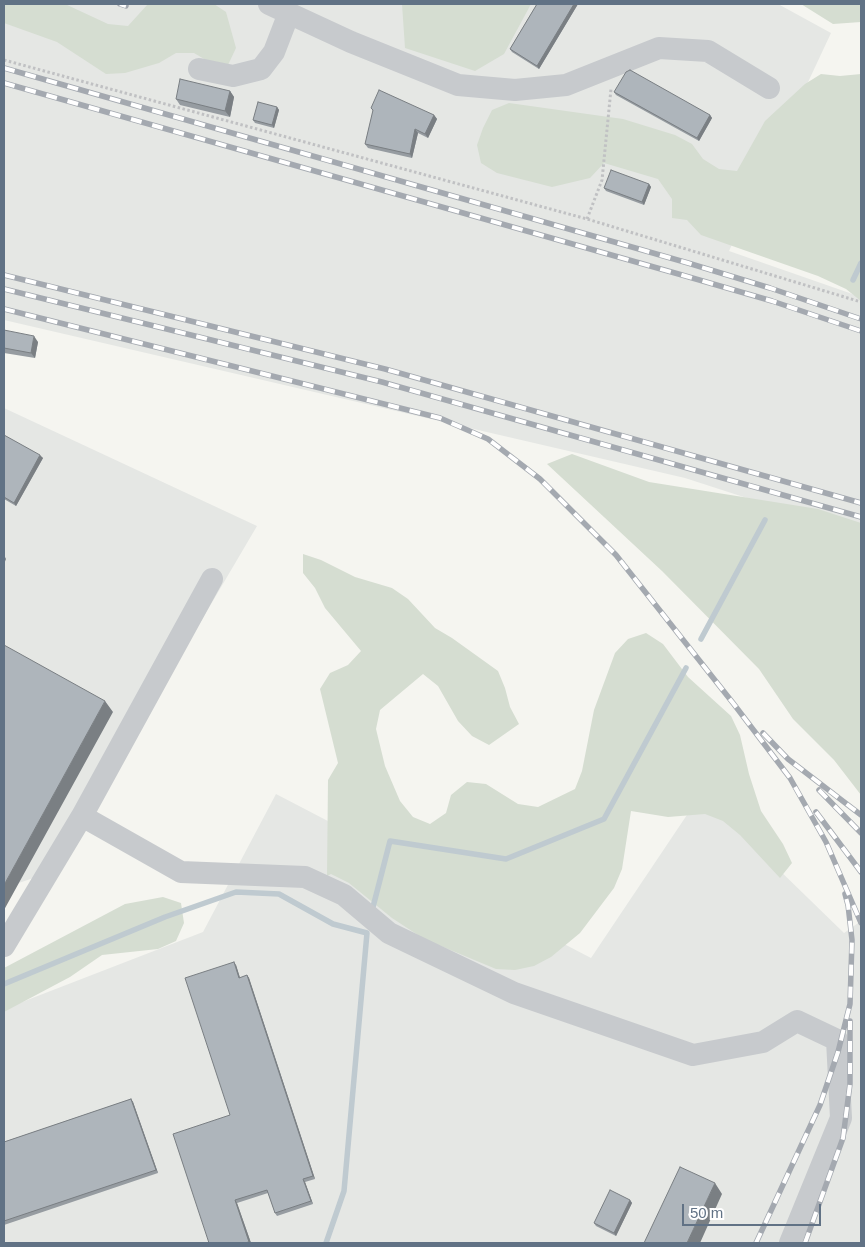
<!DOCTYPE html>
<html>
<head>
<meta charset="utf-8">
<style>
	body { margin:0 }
	#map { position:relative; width:865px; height:1247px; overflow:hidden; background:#f5f5f0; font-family:Helvetica,sans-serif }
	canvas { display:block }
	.frame { position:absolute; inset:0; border:5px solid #617285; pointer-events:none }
	.scale { position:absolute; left:682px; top:1204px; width:139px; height:22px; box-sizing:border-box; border:2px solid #617285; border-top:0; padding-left:6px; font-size:15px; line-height:18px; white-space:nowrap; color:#617285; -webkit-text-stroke:4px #fff; paint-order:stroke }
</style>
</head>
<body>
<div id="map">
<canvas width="865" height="1247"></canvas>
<div class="frame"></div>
<div class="scale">50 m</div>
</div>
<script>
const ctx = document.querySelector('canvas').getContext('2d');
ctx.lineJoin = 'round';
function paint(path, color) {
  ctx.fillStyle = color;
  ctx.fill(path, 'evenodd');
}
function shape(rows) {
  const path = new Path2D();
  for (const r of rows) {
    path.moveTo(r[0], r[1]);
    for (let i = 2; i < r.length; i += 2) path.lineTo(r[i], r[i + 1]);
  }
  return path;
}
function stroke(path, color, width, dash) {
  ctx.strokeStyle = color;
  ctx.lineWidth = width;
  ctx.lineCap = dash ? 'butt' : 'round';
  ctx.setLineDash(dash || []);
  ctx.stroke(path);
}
const built = shape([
	[4,4,778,4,831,33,729,251,861,297,861,535,685,478,4,320],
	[4,408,257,526,54,871,4,888],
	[276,794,591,958,701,794,844,933,861,921,861,1243,4,1243,4,1009,203,932]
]);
const green = shape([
	[4,4,65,4,108,24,128,26,148,4,214,4,226,12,236,48,228,65,211,63,194,53,176,53,159,63,125,73,106,74,57,42,4,23],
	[402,4,531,4,504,54,475,71,405,48],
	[801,4,861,4,861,22,833,24],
	[821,74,840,76,861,74,861,301,846,289,818,276,701,235,687,220,672,218,672,199,658,179,604,163,590,178,552,187,497,173,481,163,477,145,483,128,492,110,509,103,623,119,675,135,692,144,703,159,719,169,737,171,765,121,805,84],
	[572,454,649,482,818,509,861,523,861,795,834,760,793,719,759,669,662,571,547,464],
	[303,554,321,560,355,577,392,588,408,599,435,628,452,638,498,671,505,688,510,707,519,724,489,745,472,736,458,721,438,686,423,674,380,710,376,729,385,766,400,801,413,817,430,824,446,813,451,795,467,782,486,784,518,804,538,807,575,789,582,771,594,710,615,653,628,639,646,633,663,644,688,677,731,716,740,735,749,774,761,811,783,844,792,863,780,878,740,835,723,821,705,814,668,817,631,811,622,869,614,888,580,933,551,957,534,966,515,970,496,969,424,939,392,918,349,883,331,874,327,876,328,780,338,763,320,689,330,673,348,665,361,651,325,608,315,588,303,573],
	[163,897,181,903,184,923,176,941,158,949,102,955,70,977,4,1012,4,968,125,904]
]);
const stream = shape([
	[853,280,861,263],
	[701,639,765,520],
	[373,907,390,841,506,859,604,819,686,668],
	[4,984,165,917,236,892,279,894,333,924,367,933,344,1191,326,1243]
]);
const path = shape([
	[4,60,587,219,861,302],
	[587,219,602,180,611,89]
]);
const minor = shape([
	[269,4,351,42,458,85,515,90,566,85,659,48,708,51,769,88],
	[199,69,233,76,261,69,274,52,289,13],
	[82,816,212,579],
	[4,946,82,816,181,872,305,877,344,895,389,933,514,993,693,1055,763,1042,797,1021,837,1040,841,1118,790,1243]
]);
const rail = shape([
	[120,4,126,6],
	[4,68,688,263,770,288,861,319],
	[4,83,682,275,772,301,861,331],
	[4,275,385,369,861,503],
	[4,289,382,382,861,517],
	[4,309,440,418,488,439,540,479,616,555,733,703,790,778,826,842,861,923],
	[763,733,788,759,861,815],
	[819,790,861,833],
	[816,812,861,872],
	[756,1243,820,1105,838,1052,850,1004,852,940,848,905,845,894],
	[805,1243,843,1138,850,1084,850,1021]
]);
const wall = shape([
	[537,4,578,4,539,69,512,52,510,49],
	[230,91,234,97,230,117,180,105,176,99],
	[614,92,710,115,712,118,699,141,616,95],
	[277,107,279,110,274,128,255,123,253,120],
	[371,108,434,115,437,119,428,138,418,133,412,158,368,148,365,144,373,111],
	[649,184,651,187,644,205,606,191,604,188],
	[4,330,38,342,35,358,4,353],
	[4,435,43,458,16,506,4,499],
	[236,965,240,978,247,975,249,978,315,1179,305,1182,313,1204,277,1216,275,1213,268,1193,237,1203,251,1243,209,1243,230,1115],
	[131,1099,133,1102,158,1173,4,1225,4,1142],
	[630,1200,632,1203,616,1236,596,1226,594,1223]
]);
const shadedWall = shape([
	[574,4,578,4,539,69,537,66],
	[230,91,234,97,230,117,225,111],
	[277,107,279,110,274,128,272,125],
	[434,115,437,119,428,138,425,134],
	[710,115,712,118,699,141,697,138],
	[415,129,418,133,412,158,410,154],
	[649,184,651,187,644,205,642,202],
	[34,336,38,342,35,358,31,353],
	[40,455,43,458,16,506,14,503],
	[4,555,6,559,4,564],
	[105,701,113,712,4,910,4,885],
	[234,962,236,965,241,981,239,978],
	[247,975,249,978,315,1179,313,1176],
	[131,1099,133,1102,158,1173,156,1170],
	[303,1179,305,1182,313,1204,311,1201],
	[715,1183,722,1194,700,1243,687,1243],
	[235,1200,237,1203,251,1243,249,1242],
	[630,1200,632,1203,616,1236,614,1233]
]);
const building = shape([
	[537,4,574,4,537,66,510,49,537,4],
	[630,70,710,115,697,138,614,92,626,72,630,70],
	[180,79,230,91,225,111,176,99,180,79],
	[379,90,434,115,425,134,415,129,410,154,365,144,373,110,371,108,379,90],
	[258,102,277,107,272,125,253,120,258,102],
	[611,170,649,184,642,202,604,188,611,170],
	[4,330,34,336,31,353,4,348,4,330],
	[4,435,40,455,14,503,4,497,4,435],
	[4,645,105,701,4,885,4,645],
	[234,962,239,978,247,975,313,1176,303,1179,311,1201,275,1213,267,1190,235,1200,249,1242,244,1243,209,1243,173,1134,230,1115,185,978,234,962],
	[131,1099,156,1170,4,1221,4,1142,131,1099],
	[680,1167,715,1183,687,1243,644,1243,680,1167],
	[610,1190,630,1200,614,1233,594,1223,610,1190]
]);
paint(built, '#e5e7e4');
paint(green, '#d5ddd1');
stroke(stream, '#bfcad0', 5.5);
stroke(path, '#c0c1c3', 3, [2.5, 2.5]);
stroke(minor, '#c7cacd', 22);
stroke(rail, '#a4a9b0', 5.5);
stroke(rail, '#fff', 4, [11]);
paint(wall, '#969ca1');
paint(shadedWall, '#7a7f83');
paint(building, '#aeb5bb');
stroke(building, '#7a7f83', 1);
</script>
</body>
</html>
